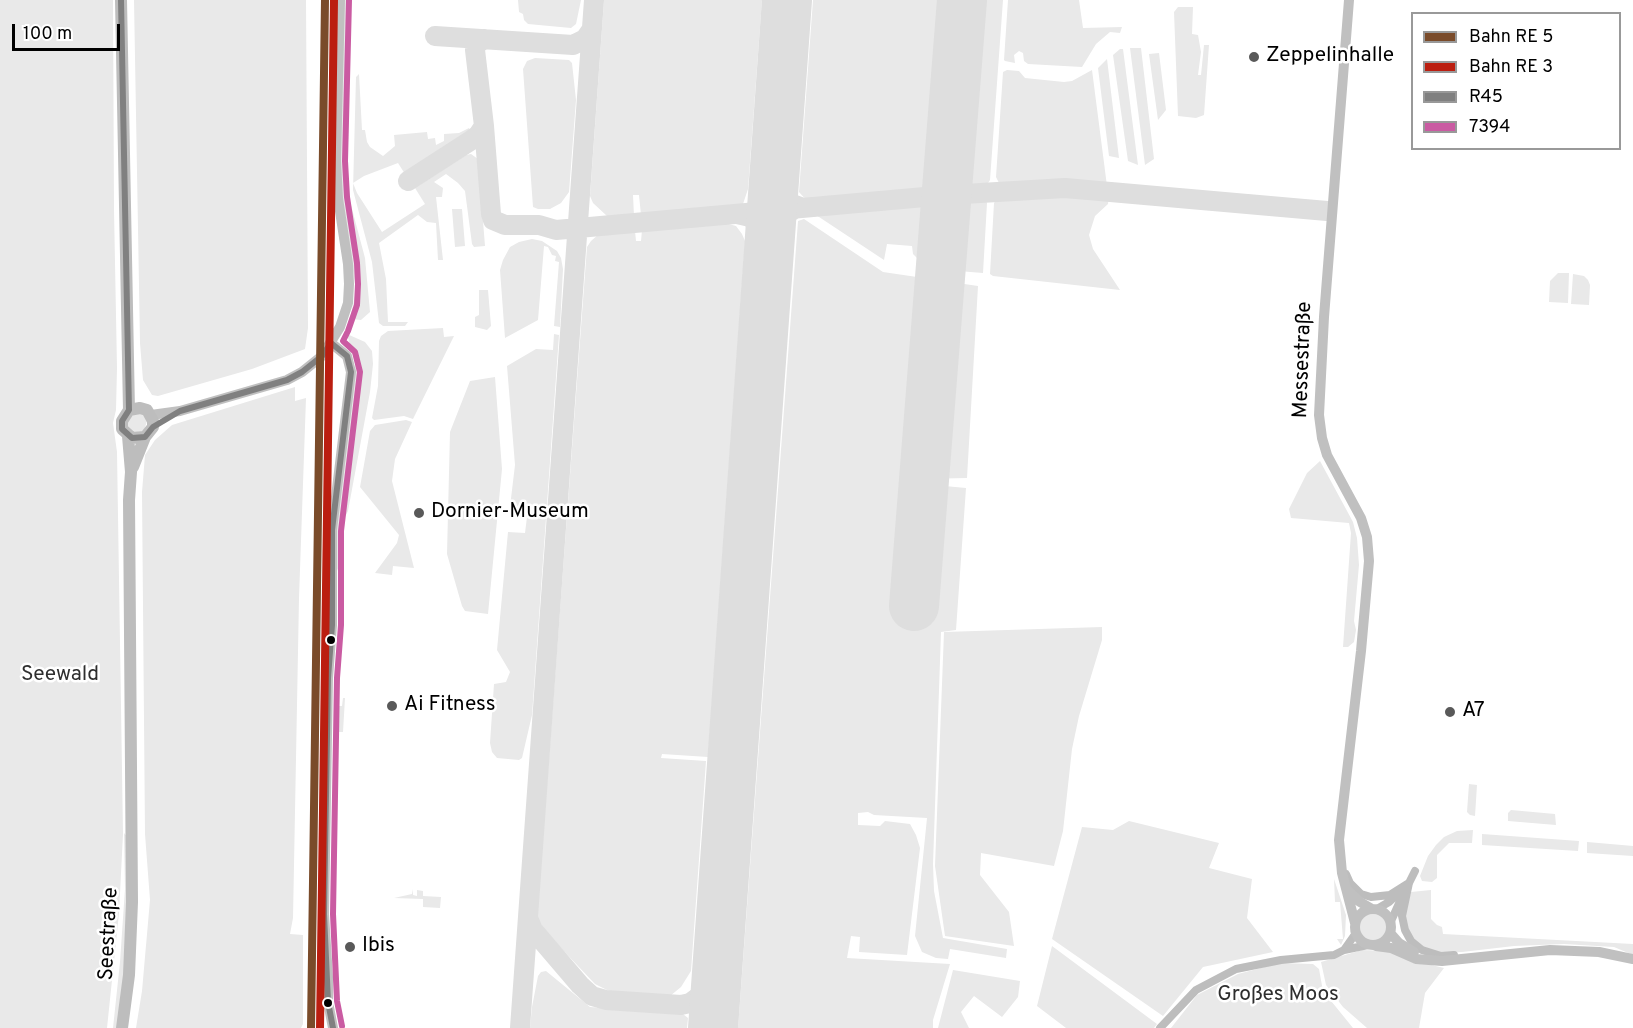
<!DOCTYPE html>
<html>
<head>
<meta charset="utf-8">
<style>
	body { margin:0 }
	#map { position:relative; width:1633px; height:1028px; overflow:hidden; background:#fff; font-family:Overpass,sans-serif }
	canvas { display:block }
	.legend { position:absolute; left:1411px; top:12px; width:210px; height:138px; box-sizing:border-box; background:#fff; border:2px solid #999; margin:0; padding:8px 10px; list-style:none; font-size:18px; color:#000 }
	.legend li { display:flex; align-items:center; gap:12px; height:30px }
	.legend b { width:30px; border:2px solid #999 }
	.scale { position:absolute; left:12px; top:24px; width:108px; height:27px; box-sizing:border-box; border:3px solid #000; border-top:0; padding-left:8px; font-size:18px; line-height:21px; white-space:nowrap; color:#000; -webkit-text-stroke:4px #fff; paint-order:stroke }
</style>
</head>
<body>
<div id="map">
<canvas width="1633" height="1028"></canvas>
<ul class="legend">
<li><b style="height:8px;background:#7a4b2a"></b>Bahn RE 5</li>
<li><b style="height:8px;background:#bb1e10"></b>Bahn RE 3</li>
<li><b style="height:8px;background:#808080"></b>R45</li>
<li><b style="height:8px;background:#ca5ba2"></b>7394</li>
</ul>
<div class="scale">100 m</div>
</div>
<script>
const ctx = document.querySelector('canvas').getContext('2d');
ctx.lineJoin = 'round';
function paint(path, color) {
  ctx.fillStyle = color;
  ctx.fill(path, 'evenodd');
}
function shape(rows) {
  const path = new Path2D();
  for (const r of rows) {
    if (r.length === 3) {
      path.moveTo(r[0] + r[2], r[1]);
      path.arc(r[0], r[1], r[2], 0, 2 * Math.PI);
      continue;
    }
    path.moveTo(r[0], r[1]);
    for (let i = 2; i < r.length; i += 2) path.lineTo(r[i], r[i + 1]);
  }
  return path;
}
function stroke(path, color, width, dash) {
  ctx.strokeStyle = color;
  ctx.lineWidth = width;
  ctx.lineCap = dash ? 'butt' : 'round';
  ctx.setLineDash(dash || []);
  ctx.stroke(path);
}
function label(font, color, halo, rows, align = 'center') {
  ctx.font = font + ' Overpass,sans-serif';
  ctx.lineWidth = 5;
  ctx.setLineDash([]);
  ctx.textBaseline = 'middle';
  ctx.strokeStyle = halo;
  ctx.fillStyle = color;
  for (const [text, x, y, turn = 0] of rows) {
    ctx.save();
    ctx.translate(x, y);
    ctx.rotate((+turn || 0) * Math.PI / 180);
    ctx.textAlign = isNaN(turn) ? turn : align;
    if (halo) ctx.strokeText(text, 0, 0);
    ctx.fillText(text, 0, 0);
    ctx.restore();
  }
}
const green = shape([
	[0,0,113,0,114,210,117,368,116,410,113,423,117,452,123,834,119,913,107,1028,0,1028],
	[134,0,306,0,308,328,305,349,252,369,158,396,152,395,143,380,140,343],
	[343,0,351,0,347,190,365,258,370,312,361,320,350,319,356,291,340,179],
	[518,0,581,0,576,24,571,28,528,24,524,20,523,14,519,12],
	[604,0,762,0,748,189,743,204,731,208,641,215,639,195,633,195,634,216,617,217,607,216,593,203,590,196],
	[813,0,1003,0,990,180,985,188,808,202,799,192],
	[1008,0,1079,0,1083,28,1122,27,1120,33,1110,32,1096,44,1082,67,1028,64,1024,61,1023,53,1019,51,1014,55,1015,63,1005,61,1004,60],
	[1178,7,1193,7,1192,34,1198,35,1201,52,1198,75,1201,75,1204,45,1209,45,1204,115,1196,118,1178,116,1174,12],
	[1130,48,1141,48,1154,159,1145,165],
	[1120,49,1123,49,1138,165,1128,161,1113,55],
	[1159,53,1166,110,1158,120,1149,54],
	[535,58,569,60,572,63,576,100,569,192,561,203,550,209,538,209,533,207,523,69,527,61],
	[1107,59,1119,158,1109,156,1098,68],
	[1007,70,1019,71,1025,78,1064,82,1072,81,1092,70,1107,186,1066,184,1005,187,1000,185,996,177,1003,72],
	[359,74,362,130,365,130,367,142,370,147,383,156,395,146,394,135,427,132,428,139,435,138,436,145,444,141,444,134,459,133,469,128,470,133,405,174,398,163,364,176,353,183,357,193,382,232,425,204,415,188,466,155,471,154,478,159,485,246,474,247,472,244,465,191,458,183,446,174,434,182,443,188,442,197,436,197,443,260,438,260,436,223,427,222,418,215,379,243,386,279,388,322,408,322,405,326,383,326,379,323,372,262,353,190,356,77],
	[1075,192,1109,195,1108,204,1095,216,1089,235,1093,249,1120,290,993,276,990,274,994,203,1000,195],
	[984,198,987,203,983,273,933,269,921,262,913,254,912,246,887,244,884,260,813,213],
	[452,209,462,209,465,246,455,247],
	[804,219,883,272,978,286,967,478,922,479,923,484,966,488,956,630,941,632,933,864,934,891,943,938,1007,949,1006,958,950,949,948,959,936,958,922,952,915,936,927,818,874,815,868,812,858,813,858,825,880,826,885,821,910,824,916,835,920,848,907,955,859,952,860,937,851,936,847,958,950,964,933,1020,933,1028,738,1028,798,221],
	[725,223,736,226,742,234,745,241,708,757,662,754,661,758,706,761,691,971,681,987,670,996,611,992,595,984,543,929,537,919,587,247,591,241,599,234,609,232,635,231,636,241,641,241,642,230],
	[532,239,542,241,557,251,561,258,563,269,560,327,554,326,559,262,555,261,556,256,552,255,548,247,544,246,538,320,505,338,500,270,503,260,510,247,519,242],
	[1558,273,1569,273,1568,303,1549,302,1550,281],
	[1573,274,1584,276,1588,280,1590,285,1589,305,1571,304],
	[479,290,488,290,491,326,487,330,475,327,475,317,479,315],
	[443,328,444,337,454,336,413,419,404,416,374,420,372,418,378,386,379,341,381,336,388,331],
	[347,334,365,342,372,351,373,364,370,392,348,511,342,523,340,563,337,571,337,518,355,378,355,364],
	[554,334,559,335,532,715,522,758,519,760,497,758,492,752,490,743,494,684,506,682,510,672,497,650,508,532,525,533,527,517,509,515,515,465,507,366,536,349,553,350],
	[495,377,502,469,488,614,465,611,462,606,447,554,450,432,470,381],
	[295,387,295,401,306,398,299,598,293,918,290,934,303,935,303,1024,301,1028,136,1028,142,991,150,900,145,834,142,492,145,455,155,440,172,425],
	[142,412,147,421,143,434,128,432,127,417,130,414],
	[406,420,412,422,395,459,392,481,414,568,393,566,392,575,375,573,397,543,399,535,360,487,370,431,375,425],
	[1320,461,1353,522,1357,538,1359,565,1354,621,1356,630,1354,642,1348,647,1343,647,1351,533,1349,523,1291,518,1289,509,1307,473],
	[1102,627,1102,640,1079,716,1072,749,1063,831,1054,866,981,853,980,875,1009,912,1014,946,945,936,935,866,944,632],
	[343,698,345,698,343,732,337,732,335,737,335,706,342,706],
	[1469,784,1477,785,1475,816,1470,815,1467,812],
	[1511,810,1555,814,1556,825,1508,821,1508,813],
	[1129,821,1219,843,1209,868,1252,879,1247,918,1273,952,1203,967,1163,1016,1052,939,1082,827,1113,830],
	[1473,830,1472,843,1449,843,1437,855,1437,878,1432,882,1422,881,1420,876,1428,856,1436,845,1444,837,1457,831],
	[124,833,128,838,128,847,124,975,117,1028,113,1028,120,962,125,889],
	[1482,834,1579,841,1578,851,1482,845],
	[1587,842,1633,846,1633,856,1587,853],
	[1334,879,1346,915,1345,936,1341,945,1337,939,1343,939,1340,902,1335,902],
	[413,889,413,895,417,896,417,890,423,891,423,896,441,897,440,908,423,907,423,899,394,898,412,894],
	[1431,890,1431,919,1437,925,1442,927,1443,934,1633,944,1633,955,1614,947,1564,944,1514,946,1462,952,1441,953,1428,951,1418,944,1408,933,1405,913,1411,892],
	[1373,928,14],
	[1052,946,1157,1024,1154,1028,1066,1028,1037,1006],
	[1362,950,1387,951,1415,961,1444,968,1425,993,1419,1028,1367,1028,1343,1007,1326,985,1321,962],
	[1280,963,1313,964,1319,969,1323,991,1353,1028,1171,1028,1197,995,1238,974],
	[953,970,1020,981,1018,997,1002,1017,974,996,961,1012,969,1028,938,1028],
	[546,971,590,1007,683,1014,688,1018,687,1028,530,1028,532,1007,538,976,541,972]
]);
const taxiway = shape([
	[435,36,573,45,585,39,592,29],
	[485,39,476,44,475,50,484,126,491,214,493,220,505,225,539,225,556,230,947,195,1065,188,1327,211],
	[774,173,777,186,783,196,792,204,803,208],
	[408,181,470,141,478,135,484,126],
	[737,214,750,217,763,228,769,248,773,227,782,216,795,209],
	[528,918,533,930,580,985,592,996,606,1000,681,1005,690,1003,709,989,714,978,717,967],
	[520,1028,594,0]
]);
const runway = shape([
	[914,606,962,0],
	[713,1028,787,0]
]);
const street = shape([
	[1346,874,1350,883,1361,894,1371,897,1390,895,1409,883],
	[1409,883,1402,916,1405,930,1411,941,1422,950,1441,956,1454,955],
	[1377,909,1389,902,1409,883,1415,871],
	[1391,921,1402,897],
	[1344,950,1356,933],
	[1160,1028,1196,990,1236,969,1281,960,1334,955,1344,950,1368,945]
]);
const secondary = shape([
	[1349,0,1324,317,1319,415,1322,438,1327,455,1361,518,1367,537,1369,561,1361,651,1339,840,1342,873,1355,923],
	[331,343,347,356,351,372,332,530,332,625,328,678,324,914,328,977,328,1002,333,1028],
	[151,415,180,411,287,380,302,372,322,356,340,327,348,303,349,284,348,264,338,198,336,161,340,0],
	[1347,890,1360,902,1372,909],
	[1373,927,18],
	[1391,934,1399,943,1414,952],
	[1376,946,1391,948,1416,959,1442,961,1550,950,1599,952,1633,959]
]);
const primary = shape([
	[121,0,129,410],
	[133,467,145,437,153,427,153,421,147,410,140,408,129,410,122,421,122,429,132,438,145,437],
	[122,1028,129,975,132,902,129,500,131,472,128,436]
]);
const bus1 = shape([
	[121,0,129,410,122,421,122,429,132,438,145,437,153,427,180,411,287,380,302,372,322,356,331,343],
	[331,343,347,356,351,372,332,530,332,625,328,678,324,914,328,1002,333,1028]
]);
const bus2 = shape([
	[342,1026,337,1001,333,914,337,678,341,625,341,531,360,372,355,352,343,341,348,331,357,305,358,284,357,263,347,197,345,161,349,0]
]);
const rail1 = shape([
	[311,1028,325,0]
]);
const rail2 = shape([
	[320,1028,334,0]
]);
const markers = [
	[1254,57,6,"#595959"],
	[419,513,6,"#595959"],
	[331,640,5,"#000"],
	[392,706,6,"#595959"],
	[1450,712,6,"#595959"],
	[350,947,6,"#595959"],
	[328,1003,5,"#000"]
];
const poiNames = [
	["Zeppelinhalle",1266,57],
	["Dornier-Museum",431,513],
	["Ai Fitness",404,706],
	["A7",1462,712],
	["Ibis",362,947]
];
const streetNames = [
	["Messestraße",1304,360,-88],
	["Seestraße",110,934,-87]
];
const parkNames = [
	["Seewald",60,676],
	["Großes Moos",1278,996]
];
paint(green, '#e9e9e9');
stroke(taxiway, '#dedede', 20);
stroke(runway, '#dedede', 50);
stroke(street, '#bdbdbd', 8);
stroke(secondary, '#c0c0c0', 10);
stroke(primary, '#bdbdbd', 12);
stroke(bus1, '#808080', 6);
stroke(bus2, '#ca5ba2', 6);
stroke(rail1, '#7a4b2a', 8);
stroke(rail2, '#bb1e10', 8);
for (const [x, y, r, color] of markers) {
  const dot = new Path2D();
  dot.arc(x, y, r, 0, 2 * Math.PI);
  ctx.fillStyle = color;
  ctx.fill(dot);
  stroke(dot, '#fff', 2);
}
label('21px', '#000', '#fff', poiNames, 'left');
label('21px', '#000', '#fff', streetNames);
label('21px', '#2e2e2e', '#fff', parkNames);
</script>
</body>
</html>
